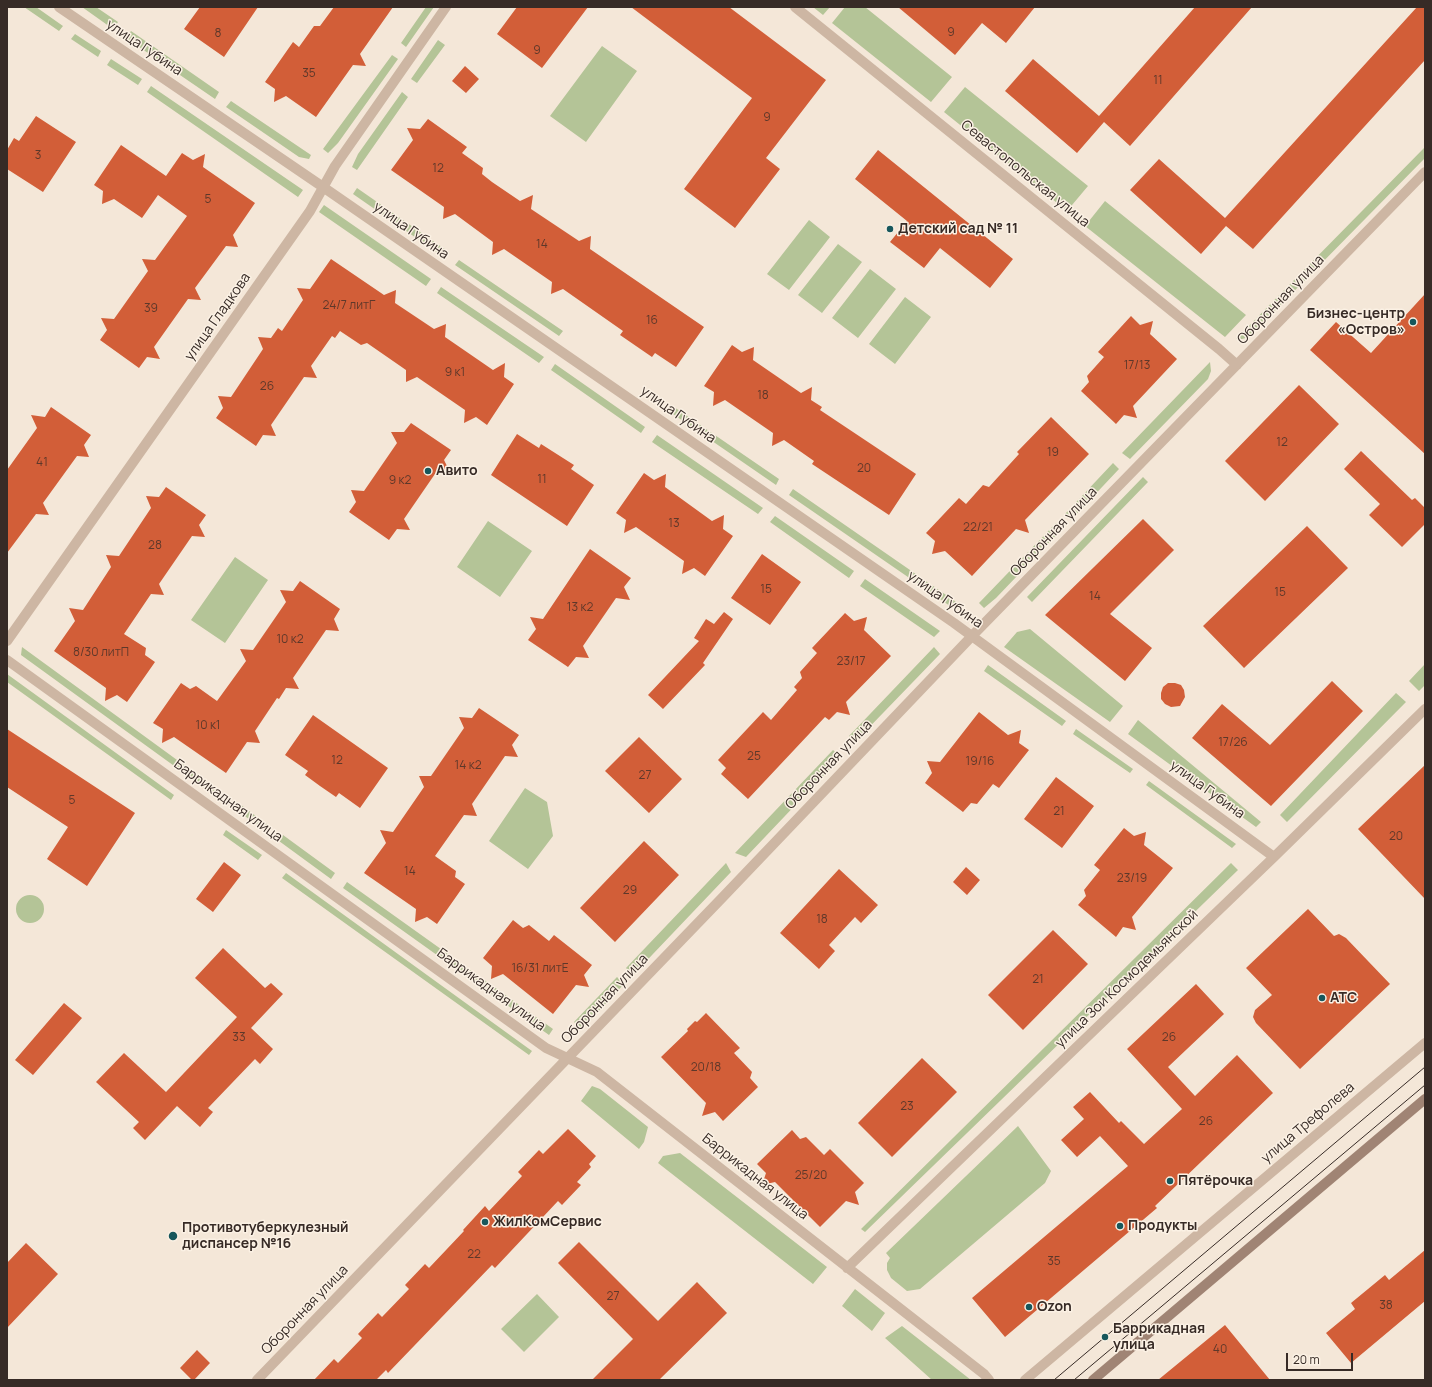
<!DOCTYPE html>
<html>
<head>
<meta charset="utf-8">
<style>
	body { margin:0 }
	#map { position:relative; width:1432px; height:1387px; overflow:hidden; background:#f4e7d8; font-family:Manrope,sans-serif }
	canvas { display:block }
	.frame { position:absolute; inset:0; border:8px solid #372b26; pointer-events:none }
	.scale { position:absolute; left:1286px; top:1353px; width:67px; height:18px; box-sizing:border-box; border:2px solid #372b26; border-top:0; padding-left:5px; font-size:12px; line-height:14px; white-space:nowrap; color:#372b26; -webkit-text-stroke:3px #fbf1e4; paint-order:stroke }
</style>
</head>
<body>
<div id="map">
<canvas width="1432" height="1387"></canvas>
<div class="frame"></div>
<div class="scale">20 m</div>
</div>
<script>
const ctx = document.querySelector('canvas').getContext('2d');
ctx.lineJoin = 'round';
function paint(path, color) {
  ctx.fillStyle = color;
  ctx.fill(path, 'evenodd');
}
function shape(rows) {
  const path = new Path2D();
  for (const r of rows) {
    if (r.length === 3) {
      path.moveTo(r[0] + r[2], r[1]);
      path.arc(r[0], r[1], r[2], 0, 2 * Math.PI);
      continue;
    }
    path.moveTo(r[0], r[1]);
    for (let i = 2; i < r.length; i += 2) path.lineTo(r[i], r[i + 1]);
  }
  return path;
}
function stroke(path, color, width, dash) {
  ctx.strokeStyle = color;
  ctx.lineWidth = width;
  ctx.lineCap = dash ? 'butt' : 'round';
  ctx.setLineDash(dash || []);
  ctx.stroke(path);
}
function label(font, color, halo, rows, align = 'center') {
  ctx.font = font + ' Manrope,sans-serif';
  ctx.lineWidth = 3;
  ctx.setLineDash([]);
  ctx.textBaseline = 'middle';
  ctx.strokeStyle = halo;
  ctx.fillStyle = color;
  for (const [text, x, y, turn = 0] of rows) {
    ctx.save();
    ctx.translate(x, y);
    ctx.rotate((+turn || 0) * Math.PI / 180);
    ctx.textAlign = isNaN(turn) ? turn : align;
    if (halo) ctx.strokeText(text, 0, 0);
    ctx.fillText(text, 0, 0);
    ctx.restore();
  }
}
const green = shape([
	[24,7,36,7,63,26,59,31],
	[82,7,96,7,118,22,113,29],
	[426,7,434,7,406,47,401,43],
	[813,7,830,7,823,15],
	[845,7,865,7,952,77,931,102,832,23],
	[131,31,219,92,215,99,126,38],
	[75,34,101,51,98,57,71,39],
	[438,40,445,45,417,83,411,79],
	[602,46,637,71,586,142,550,116],
	[392,55,398,59,338,143,328,153,323,149],
	[111,59,142,79,138,85,107,65],
	[151,86,303,190,298,197,147,92],
	[965,87,1088,186,1067,211,944,112],
	[402,92,408,97,357,170,352,167,358,154],
	[231,101,311,155,309,159,299,157,226,107],
	[1425,147,1425,158,1249,337,1242,339,1236,339],
	[357,188,449,252,445,258,353,194],
	[1105,201,1246,315,1225,337,1085,226],
	[324,205,431,279,426,286,319,212],
	[809,220,830,237,789,290,767,274],
	[838,244,862,262,822,313,798,295],
	[459,260,563,331,559,336,455,265],
	[870,269,896,289,858,338,832,318],
	[441,287,544,357,539,363,437,293],
	[905,297,931,317,895,364,869,344],
	[1210,362,1211,371,1208,379,1130,459,1122,453],
	[555,364,645,427,641,433,551,370],
	[674,407,779,479,776,485,670,412],
	[657,435,763,508,758,514,652,442],
	[1113,463,1119,469,1071,520,1065,514],
	[1143,477,1148,482,1032,602,1027,597],
	[793,489,962,606,960,609,950,606,789,495],
	[775,516,854,571,849,578,770,522],
	[488,521,532,551,500,597,457,567],
	[1056,523,1062,529,996,598,984,608,979,603],
	[235,557,268,580,225,643,191,620],
	[865,579,940,631,934,637,860,586],
	[1030,629,1123,706,1110,722,1004,647,1017,632],
	[22,647,221,792,217,797,21,655],
	[934,647,940,654,855,742,849,736],
	[1425,664,1425,685,1419,691,1409,681],
	[988,665,1066,721,1062,726,984,671],
	[7,674,174,795,171,800,7,682],
	[1396,693,1406,702,1287,822,1280,815],
	[1138,720,1261,822,1256,827,1128,734],
	[1076,729,1133,769,1130,773,1073,734],
	[833,750,841,757,746,857,735,853],
	[1149,781,1236,844,1232,848,1146,785],
	[525,788,547,802,553,836,528,869,489,841],
	[237,802,268,825,265,830,233,808],
	[226,830,262,855,258,860,223,835],
	[283,835,335,873,331,879,279,841],
	[726,863,731,872,633,975,626,968],
	[1231,863,1238,870,865,1232,861,1229],
	[286,873,532,1051,529,1055,282,878],
	[347,882,553,1029,549,1035,343,888],
	[30,909,14],
	[617,977,624,984,582,1029,574,1022],
	[592,1086,600,1089,648,1127,644,1142,639,1149,581,1101],
	[1018,1126,1051,1171,1045,1183,920,1289,907,1291,891,1278,887,1270,887,1263,890,1258,886,1253],
	[680,1153,827,1267,813,1284,658,1163,663,1156],
	[855,1289,885,1313,872,1331,842,1306],
	[537,1294,559,1317,524,1352,501,1329],
	[902,1326,971,1380,932,1380,885,1338]
]);
const building = shape([
	[200,7,258,7,224,57,184,29],
	[334,7,393,7,360,54,366,66,353,65,316,117,286,96,274,102,275,89,265,82,293,42,299,47,314,26,320,26],
	[517,7,588,7,542,68,497,34],
	[631,7,729,7,826,80,766,158,780,169,735,228,684,189,752,98],
	[898,7,1035,7,1006,43,982,23,955,55],
	[1195,7,1252,7,1130,146,1104,122,1077,153,1005,91,1033,59,1099,116],
	[1417,7,1425,7,1425,60,1253,249,1226,226,1201,254,1130,190,1159,159,1225,218],
	[465,66,479,79,466,93,452,81],
	[36,116,76,142,43,192,7,169,7,150,14,138,19,141],
	[428,119,467,147,462,153,483,168,482,174,492,182,520,201,533,195,531,209,579,241,591,236,590,249,704,327,676,367,655,353,652,357,620,335,623,331,563,289,551,294,552,282,504,249,492,255,493,242,455,214,443,219,444,207,391,170,413,140,407,128,420,129],
	[121,145,166,176,182,153,193,160,205,154,203,167,255,203,233,235,238,247,226,246,195,288,201,300,188,299,154,347,160,359,147,357,139,368,100,340,107,330,101,318,114,319,148,271,142,259,155,260,187,216,158,195,142,218,114,199,102,204,103,191,94,185],
	[878,150,1013,259,990,288,940,248,924,268,890,242,907,221,855,179],
	[331,259,384,295,396,290,395,303,434,329,446,324,445,337,493,370,505,363,504,377,514,384,487,425,476,417,464,423,465,410,417,377,406,382,406,370,367,343,361,345,340,331,335,338,332,336,311,366,317,378,304,377,271,425,276,436,263,435,256,446,216,418,223,408,218,396,231,397,263,349,258,337,271,338,278,328,282,331,303,300,297,288,310,289],
	[1425,294,1425,454,1310,350,1336,322,1371,353],
	[1131,316,1140,325,1153,321,1150,334,1177,359,1133,406,1137,418,1124,415,1116,424,1081,391,1089,382,1087,376,1104,357,1098,352],
	[732,345,742,352,754,347,753,360,801,393,812,387,811,400,822,407,820,410,916,474,889,515,812,464,814,461,784,440,772,446,773,433,725,400,713,406,714,392,704,386],
	[1299,385,1339,424,1265,501,1225,461],
	[51,407,91,435,84,445,89,457,77,456,43,503,49,515,36,514,7,553,7,470,37,428,31,415,45,417],
	[1051,417,1089,454,1025,520,1029,533,1016,529,972,576,945,551,932,554,935,541,926,533,959,498,966,504,983,485,989,487,1019,454,1017,452],
	[411,423,451,450,444,460,450,472,437,471,404,519,410,530,397,529,389,540,349,512,356,502,351,490,364,491,397,443,391,432,404,432],
	[517,434,539,448,541,444,574,465,571,469,594,485,567,526,491,475],
	[1361,451,1412,500,1415,498,1425,508,1425,524,1402,547,1369,515,1380,504,1344,469],
	[644,473,654,480,666,474,665,487,712,521,724,515,723,529,733,536,705,576,694,568,682,574,684,561,636,527,624,533,626,520,616,513],
	[166,487,206,515,199,525,205,537,192,536,159,584,164,595,151,594,124,634,146,648,145,655,155,662,127,702,117,695,105,701,106,688,54,651,75,621,69,608,83,610,111,567,106,555,119,556,151,508,146,496,159,497],
	[1143,519,1174,550,1110,614,1152,648,1125,681,1045,615],
	[1307,526,1348,568,1244,668,1203,626],
	[590,549,631,578,624,587,630,600,616,598,583,646,589,658,576,657,568,667,528,640,536,629,530,617,543,619],
	[762,554,801,582,770,625,731,598],
	[300,581,340,609,334,619,339,631,326,630,293,678,299,689,286,688,279,699,277,698,255,731,260,743,247,742,226,773,174,737,162,743,163,729,153,723,181,683,190,689,196,686,217,701,246,661,240,649,253,650,286,602,280,590,293,591],
	[724,612,733,619,703,663,705,665,663,709,648,695,699,641,694,638,706,619,714,624],
	[845,613,854,621,867,617,864,630,891,656,846,702,850,715,837,712,829,720,825,717,748,799,721,774,726,768,718,760,763,712,771,720,797,690,794,687,802,678,800,672,817,653,812,648],
	[1332,681,1363,711,1271,806,1192,738,1222,704,1270,745],
	[1168,683,1175,683,1181,685,1184,690,1185,697,1180,706,1171,707,1165,704,1161,699,1161,693,1163,687],
	[479,708,519,735,512,745,518,757,505,756,472,804,477,816,464,815,435,856,456,871,455,877,465,884,437,924,427,917,415,922,416,909,364,873,386,843,380,830,393,832,424,787,419,776,431,776,464,728,459,717,472,718],
	[979,712,1008,735,1021,730,1019,743,1029,750,999,788,993,784,977,804,971,803,963,812,925,783,932,773,927,761,940,762],
	[313,715,388,768,360,808,339,793,336,797,320,786,305,775,308,771,285,755],
	[7,729,135,813,87,886,47,859,68,827,7,787],
	[639,737,682,779,649,813,605,771],
	[1425,765,1425,899,1358,829],
	[1056,777,1094,806,1062,848,1024,819],
	[1124,828,1134,836,1146,832,1144,845,1173,868,1132,917,1136,930,1123,927,1116,937,1078,905,1086,896,1084,890,1100,870,1094,865],
	[644,841,679,875,615,942,580,908],
	[224,862,241,875,213,912,196,899],
	[966,867,980,880,967,895,953,882],
	[839,869,878,905,861,923,855,917,829,945,835,951,819,969,780,933],
	[1308,909,1334,936,1339,934,1346,938,1390,984,1300,1069,1256,1023,1253,1017,1255,1010,1272,995,1246,968],
	[513,920,523,928,529,925,549,941,554,935,592,965,584,975,589,987,576,985,553,1014,503,974,491,979,492,966,483,958],
	[1053,930,1088,964,1023,1030,988,995],
	[223,948,265,988,271,983,283,994,251,1028,273,1049,260,1064,255,1059,208,1108,213,1112,200,1127,177,1106,145,1140,133,1128,139,1122,96,1082,124,1053,166,1092,237,1017,195,978],
	[1196,984,1224,1014,1168,1067,1195,1096,1237,1055,1273,1093,1155,1206,1157,1208,1005,1337,972,1298,1128,1166,1100,1136,1077,1157,1061,1140,1084,1119,1073,1107,1090,1092,1119,1123,1121,1121,1144,1144,1182,1109,1127,1049],
	[64,1003,82,1018,33,1075,15,1060],
	[706,1013,740,1048,734,1053,752,1072,750,1078,758,1087,723,1121,715,1112,702,1116,706,1103,661,1057,688,1031,687,1029,695,1021,697,1022],
	[922,1058,957,1092,892,1157,858,1123],
	[568,1129,596,1156,589,1164,591,1167,577,1182,581,1185,562,1205,558,1201,495,1268,492,1265,388,1373,386,1370,376,1380,314,1380,334,1359,338,1363,362,1338,358,1334,378,1313,382,1317,409,1289,405,1285,425,1264,429,1268,464,1231,463,1230,485,1206,489,1211,522,1176,518,1172,539,1150,543,1154],
	[792,1130,800,1139,806,1137,824,1155,830,1149,864,1183,855,1192,859,1205,846,1201,820,1227,775,1182,762,1185,766,1173,757,1164],
	[579,1242,658,1321,697,1282,727,1313,659,1380,592,1380,633,1339,558,1263],
	[26,1243,58,1274,7,1328,7,1263],
	[1425,1250,1425,1301,1351,1363,1326,1333,1355,1309,1351,1303,1385,1275,1389,1280],
	[1225,1325,1270,1380,1158,1380],
	[197,1350,210,1363,194,1380,192,1380,180,1368]
]);
const minor = shape([
	[59,7,323,187,954,623,1274,857],
	[795,7,1219,349,1237,365],
	[7,641,310,211,335,166,446,7],
	[7,660,546,1048,597,1072,984,1374,989,1380],
	[847,1268,1274,857,1425,709],
	[257,1380,721,899,972,636,1425,172]
]);
const tertiary = shape([
	[1025,1380,1425,1043]
]);
const secondary = shape([
	[1093,1380,1425,1099]
]);
const tram = shape([
	[1054,1380,1425,1067],
	[1074,1380,1425,1085]
]);
const markers = [
	[890,229,4,"#17575c"],
	[1413,322,4,"#17575c"],
	[428,471,4,"#17575c"],
	[1322,998,4,"#17575c"],
	[1170,1181,4,"#17575c"],
	[485,1222,4,"#17575c"],
	[1120,1226,4,"#17575c"],
	[173,1236,5,"#17575c"],
	[1029,1307,4,"#17575c"],
	[1105,1337,4,"#17575c"]
];
const numberNames = [
	["9",951,33],
	["8",218,34],
	["9",537,51],
	["35",309,74],
	["11",1158,81],
	["9",767,118],
	["3",38,156],
	["12",438,169],
	["5",208,200],
	["14",542,245],
	["24/7 литГ",349,306],
	["39",151,309],
	["16",652,321],
	["17/13",1137,366],
	["9 к1",455,373],
	["26",267,387],
	["18",763,396],
	["12",1282,443],
	["19",1053,453],
	["41",42,463],
	["20",864,469],
	["11",542,480],
	["9 к2",400,481],
	["13",674,524],
	["22/21",978,528],
	["28",155,546],
	["15",766,590],
	["15",1280,593],
	["14",1095,597],
	["13 к2",580,608],
	["10 к2",290,640],
	["8/30 литП",101,653],
	["23/17",851,662],
	["10 к1",208,726],
	["17/26",1233,743],
	["25",754,757],
	["12",337,761],
	["19/16",980,762],
	["14 к2",468,766],
	["27",645,776],
	["5",72,801],
	["21",1059,812],
	["20",1396,837],
	["14",410,872],
	["23/19",1132,879],
	["29",630,891],
	["18",822,920],
	["16/31 литЕ",540,969],
	["21",1038,980],
	["33",239,1038],
	["26",1169,1038],
	["20/18",706,1068],
	["23",907,1107],
	["26",1206,1122],
	["25/20",811,1176],
	["22",474,1255],
	["35",1054,1262],
	["27",613,1297],
	["38",1386,1306],
	["40",1220,1350]
];
const streetNames = [
	["улица Губина",144,48,34],
	["Севастопольская улица",1025,174,39],
	["улица Губина",411,231,35],
	["Оборонная улица",1281,300,-46],
	["улица Гладкова",218,317,-55],
	["улица Губина",678,415,35],
	["Оборонная улица",1054,532,-46],
	["улица Губина",945,600,35],
	["Оборонная улица",829,765,-46],
	["улица Губина",1207,790,36],
	["Баррикадная улица",228,801,36],
	["улица Зои Космодемьянской",1127,979,-44],
	["Баррикадная улица",491,990,36],
	["Оборонная улица",605,999,-46],
	["улица Трефолева",1308,1123,-40],
	["Баррикадная улица",755,1177,38],
	["Оборонная улица",305,1310,-46]
];
const poiNames = [
	["Детский сад № 11",898,229],
	["Бизнес-центр",1405,314,"right"],
	["«Остров»",1405,330,"right"],
	["Авито",436,471],
	["АТС",1330,998],
	["Пятёрочка",1178,1181],
	["ЖилКомСервис",493,1222],
	["Продукты",1128,1226],
	["Противотуберкулезный",182,1228],
	["диспансер №16",182,1244],
	["Ozon",1037,1307],
	["Баррикадная",1113,1329],
	["улица",1113,1345]
];
paint(green, '#b4c497');
paint(building, '#d25e38');
stroke(minor, '#cdb6a3', 10);
stroke(tertiary, '#cdb6a3', 10);
stroke(secondary, '#a08474', 10);
stroke(tram, '#372b26', 1);
for (const [x, y, r, color] of markers) {
  const dot = new Path2D();
  dot.arc(x, y, r, 0, 2 * Math.PI);
  ctx.fillStyle = color;
  ctx.fill(dot);
  stroke(dot, '#fbf1e4', 1.5);
}
label('12px', '#5e382a', null, numberNames);
label('14px', '#372b26', '#fbf1e4', streetNames);
label('bold 14px', '#372b26', '#fbf1e4', poiNames, 'left');
</script>
</body>
</html>
